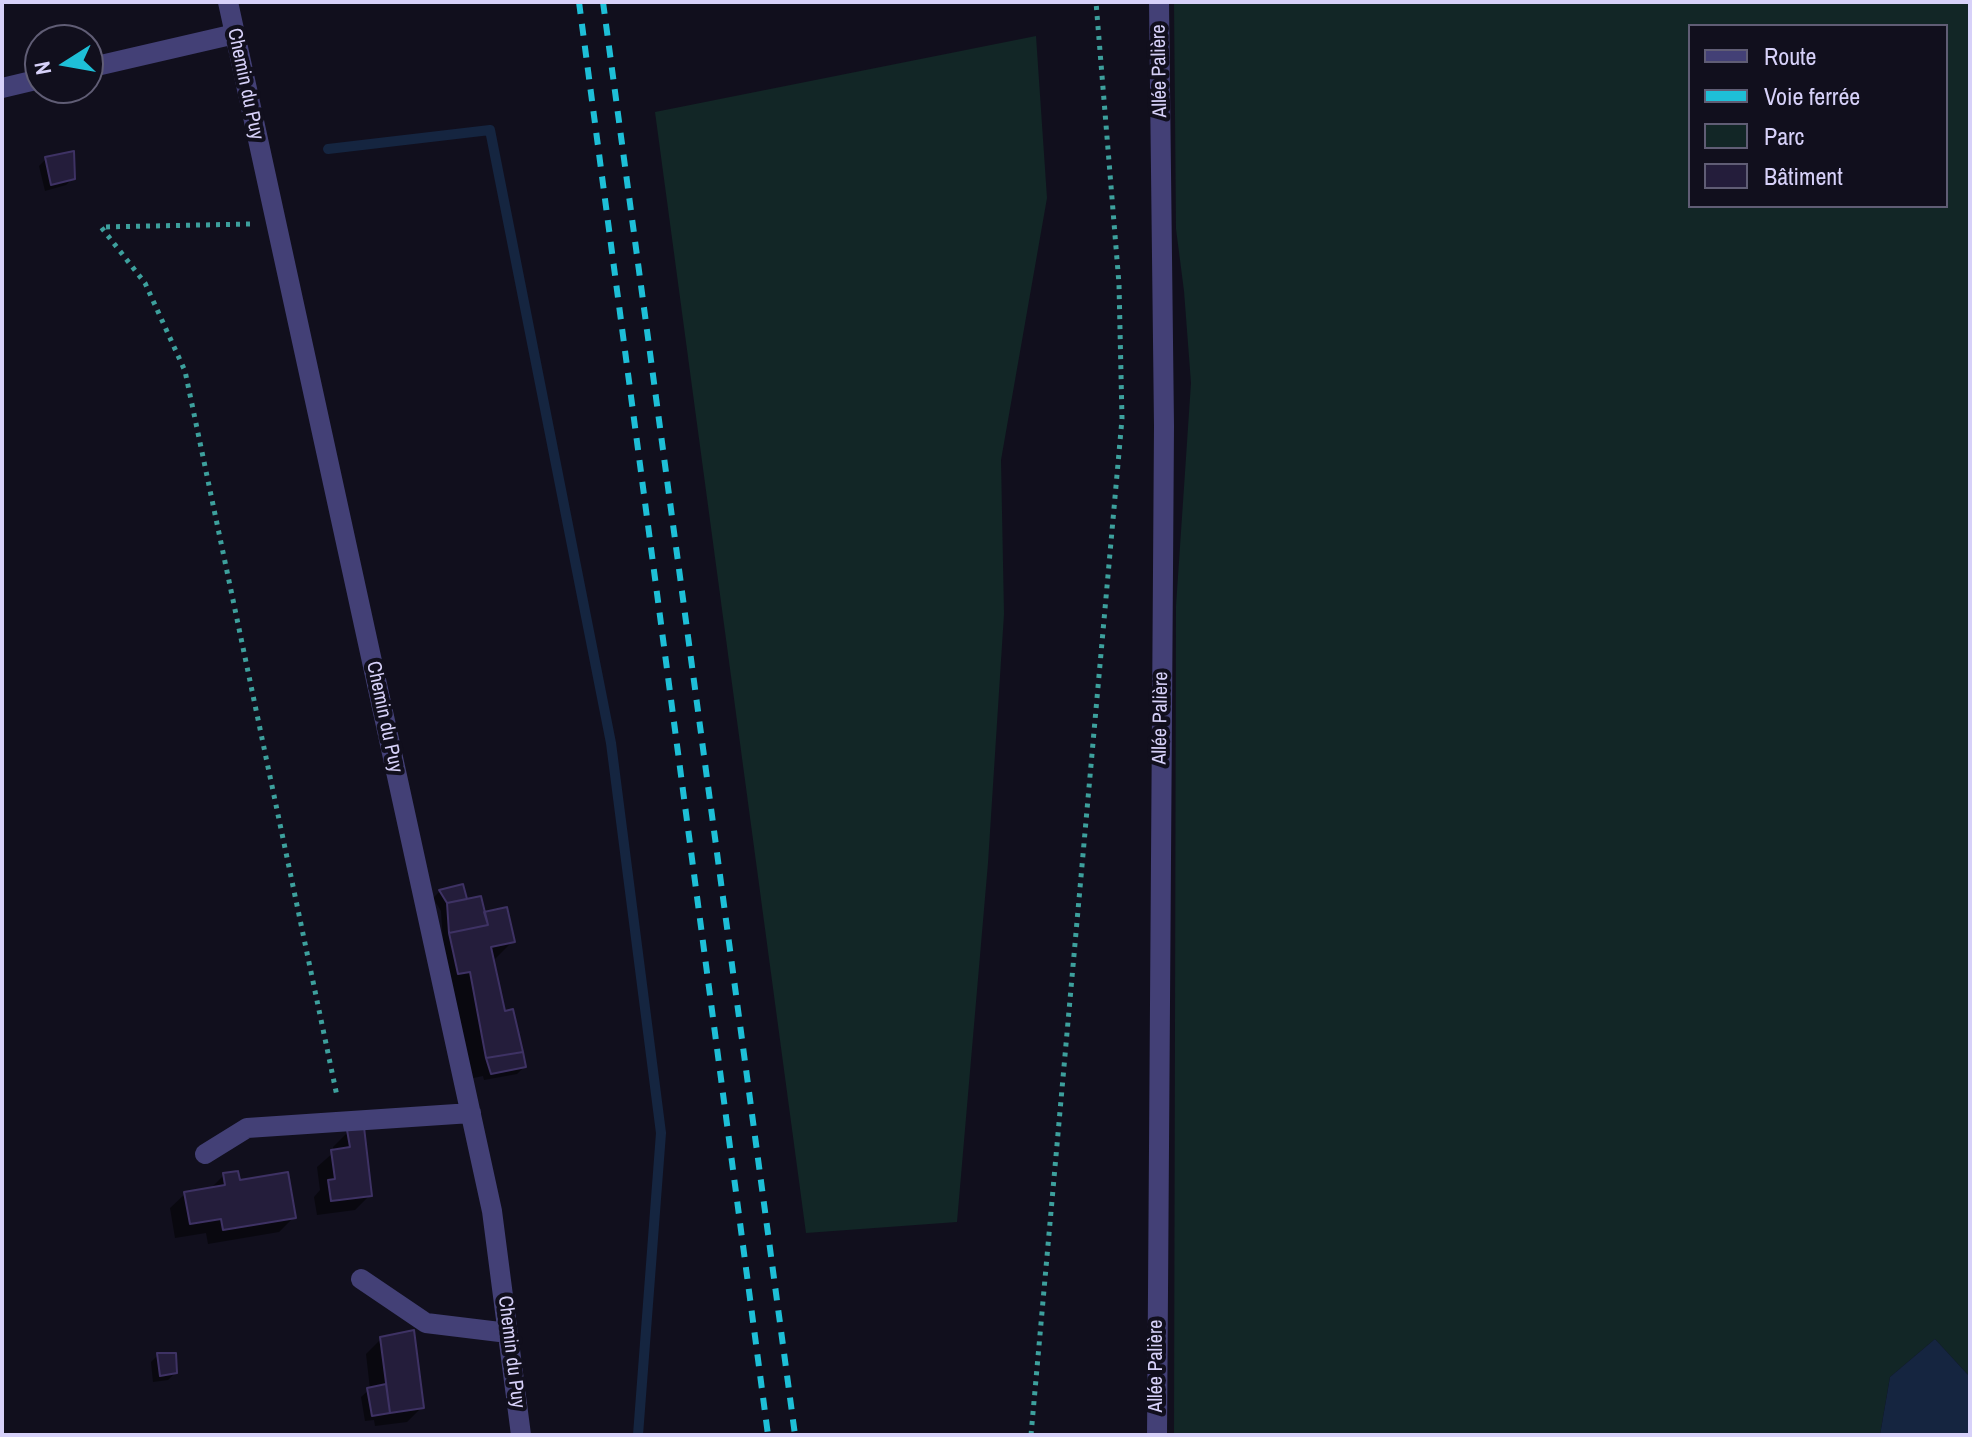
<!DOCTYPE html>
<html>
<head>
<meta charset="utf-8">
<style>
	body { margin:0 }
	#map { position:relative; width:1972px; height:1437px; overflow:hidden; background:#110f1d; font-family:"Archivo Narrow",sans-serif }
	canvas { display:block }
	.frame { position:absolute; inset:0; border:4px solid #d7d1f9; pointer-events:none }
	.legend { position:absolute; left:1688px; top:24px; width:260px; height:184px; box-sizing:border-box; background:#110f1d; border:2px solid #605d75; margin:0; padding:10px 14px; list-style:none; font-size:24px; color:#d7d1f9 }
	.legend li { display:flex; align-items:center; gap:16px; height:40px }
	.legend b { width:40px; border:2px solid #605d75 }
	.north { position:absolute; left:24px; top:24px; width:80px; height:80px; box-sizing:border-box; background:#110f1d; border:2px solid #605d75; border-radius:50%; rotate:259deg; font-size:22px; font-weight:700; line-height:32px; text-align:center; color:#d7d1f9 }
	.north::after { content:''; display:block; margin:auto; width:28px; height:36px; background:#1ebfd7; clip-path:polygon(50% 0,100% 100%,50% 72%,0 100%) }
</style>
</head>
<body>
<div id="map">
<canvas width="1972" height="1437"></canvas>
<div class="frame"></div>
<ul class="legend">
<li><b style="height:10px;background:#434076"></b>Route</li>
<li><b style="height:10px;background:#1ebfd7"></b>Voie ferrée</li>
<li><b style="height:22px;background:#122626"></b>Parc</li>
<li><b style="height:22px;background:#241d3b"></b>Bâtiment</li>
</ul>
<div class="north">N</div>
</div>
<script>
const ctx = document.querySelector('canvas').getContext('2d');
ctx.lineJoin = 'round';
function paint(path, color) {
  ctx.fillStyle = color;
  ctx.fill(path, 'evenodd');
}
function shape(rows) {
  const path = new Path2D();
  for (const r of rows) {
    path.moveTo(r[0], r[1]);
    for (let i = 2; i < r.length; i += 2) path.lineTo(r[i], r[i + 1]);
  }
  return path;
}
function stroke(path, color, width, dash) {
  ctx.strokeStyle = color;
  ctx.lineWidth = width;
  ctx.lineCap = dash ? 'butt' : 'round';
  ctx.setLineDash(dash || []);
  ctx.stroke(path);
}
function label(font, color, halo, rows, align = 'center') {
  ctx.font = font + ' "Archivo Narrow",sans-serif';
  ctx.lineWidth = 8;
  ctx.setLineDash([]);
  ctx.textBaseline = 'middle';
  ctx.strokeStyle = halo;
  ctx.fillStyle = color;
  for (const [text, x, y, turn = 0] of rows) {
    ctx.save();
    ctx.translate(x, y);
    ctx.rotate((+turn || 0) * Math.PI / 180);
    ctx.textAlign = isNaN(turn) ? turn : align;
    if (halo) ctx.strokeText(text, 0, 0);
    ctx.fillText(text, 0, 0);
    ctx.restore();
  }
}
const green = shape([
	[1174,2,1970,2,1970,1377,1935,1339,1890,1377,1880,1435,1174,1435,1176,606,1191,383,1184,291,1176,229],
	[1690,26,1946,26,1946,206,1690,206],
	[1036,36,1047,198,1001,460,1004,614,988,863,957,1222,806,1233,655,112]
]);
const water = shape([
	[1935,1339,1970,1377,1970,1435,1880,1435,1890,1377]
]);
const shadow = shape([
	[46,159,73,178,66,185,45,191,39,166],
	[440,891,465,901,512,942,492,962,503,1013,524,1067,517,1074,484,1080,483,1076,464,1080,443,942,441,911,433,898],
	[348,1132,370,1195,355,1210,317,1215,314,1197,320,1190,317,1167,334,1152,333,1147],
	[224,1175,238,1182,294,1217,279,1232,208,1244,206,1233,175,1238,170,1208,185,1194,210,1189],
	[381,1339,422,1407,407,1422,375,1426,374,1420,365,1421,361,1397,370,1389,366,1354],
	[158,1355,175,1373,168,1380,153,1382,151,1362]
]);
const stream = shape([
	[328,149,490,130,611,743,661,1133,638,1435]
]);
const building = shape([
	[74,151,75,179,51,185,45,157,74,151],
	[463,884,467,899,447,903,439,890,463,884],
	[481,896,488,925,449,933,447,903,481,896],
	[507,907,515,942,491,947,505,1011,513,1009,523,1052,486,1058,470,972,458,974,449,933,488,925,484,912,507,907],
	[523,1052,526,1067,491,1074,486,1058,523,1052],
	[364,1127,372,1196,331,1201,328,1180,335,1179,331,1150,350,1147,347,1130,364,1127],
	[238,1171,240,1180,288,1172,296,1218,223,1230,221,1219,190,1224,184,1192,225,1185,223,1173,238,1171],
	[414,1330,424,1408,390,1413,380,1337,414,1330],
	[157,1353,176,1353,177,1373,160,1376,157,1353],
	[386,1384,390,1413,372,1416,367,1388,386,1384]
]);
const path = shape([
	[250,224,101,227,145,283,185,371,337,1096],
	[1031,1435,1122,419,1119,284,1096,2]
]);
const minor = shape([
	[228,2,492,1211,521,1435],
	[88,68,235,34],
	[2,88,40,79],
	[205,1154,247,1128,471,1113],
	[361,1279,426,1323,508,1333],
	[1157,1435,1164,426,1159,2]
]);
const rail = shape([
	[579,2,768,1435],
	[603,2,795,1435]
]);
const streetNames = [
	["Allée Palière",1160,71,-91],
	["Chemin du Puy",245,84,78],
	["Chemin du Puy",384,717,78],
	["Allée Palière",1161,718,-89],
	["Chemin du Puy",511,1352,83],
	["Allée Palière",1157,1366,-90]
];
paint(green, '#122626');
paint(water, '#152540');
paint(shadow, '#0007');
stroke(stream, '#152540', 10);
paint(building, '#241d3b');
stroke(building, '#3e3264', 2);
stroke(path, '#3da09d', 5, [4, 6]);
stroke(minor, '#434076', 20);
stroke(rail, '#1ebfd7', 6, [12, 10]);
label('20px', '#d7d1f9', '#110f1d', streetNames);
</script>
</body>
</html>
